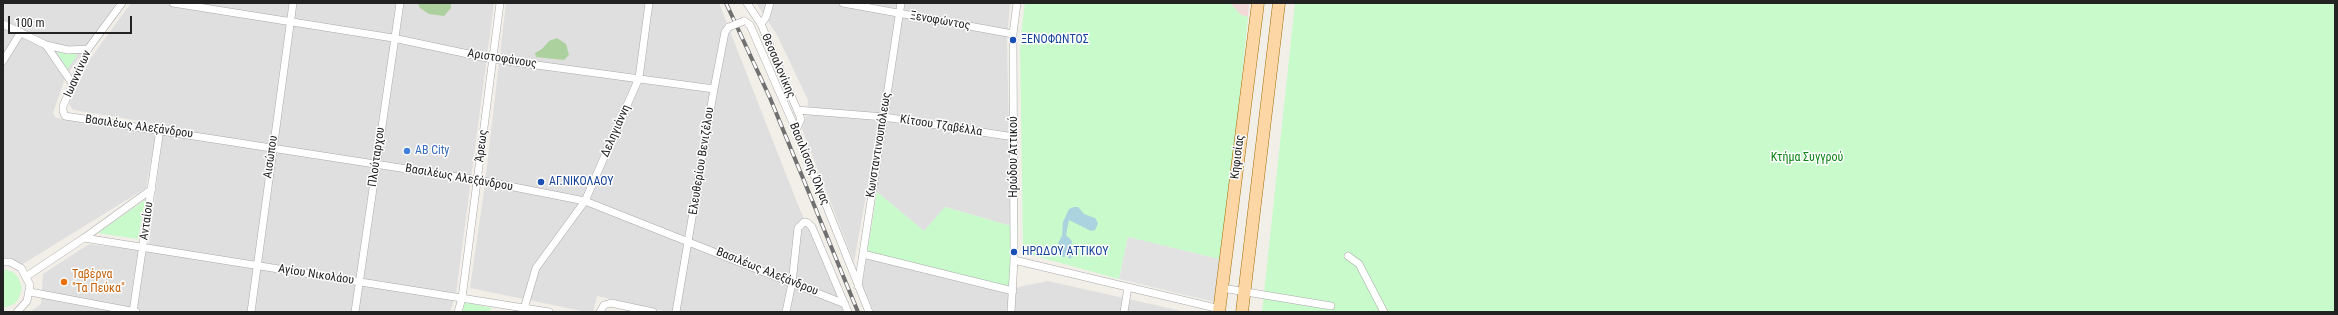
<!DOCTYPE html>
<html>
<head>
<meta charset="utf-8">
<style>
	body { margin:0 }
	#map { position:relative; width:2338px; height:315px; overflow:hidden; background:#f2efe9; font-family:"Roboto Condensed",sans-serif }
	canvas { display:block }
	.frame { position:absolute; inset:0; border:4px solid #222; pointer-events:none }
	.scale { position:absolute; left:8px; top:16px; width:124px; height:18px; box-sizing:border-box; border:2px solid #222; border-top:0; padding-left:5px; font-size:12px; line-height:14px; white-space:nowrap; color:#222; -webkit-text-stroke:3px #fff; paint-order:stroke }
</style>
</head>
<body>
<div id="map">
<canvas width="2338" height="315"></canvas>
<div class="frame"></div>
<div class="scale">100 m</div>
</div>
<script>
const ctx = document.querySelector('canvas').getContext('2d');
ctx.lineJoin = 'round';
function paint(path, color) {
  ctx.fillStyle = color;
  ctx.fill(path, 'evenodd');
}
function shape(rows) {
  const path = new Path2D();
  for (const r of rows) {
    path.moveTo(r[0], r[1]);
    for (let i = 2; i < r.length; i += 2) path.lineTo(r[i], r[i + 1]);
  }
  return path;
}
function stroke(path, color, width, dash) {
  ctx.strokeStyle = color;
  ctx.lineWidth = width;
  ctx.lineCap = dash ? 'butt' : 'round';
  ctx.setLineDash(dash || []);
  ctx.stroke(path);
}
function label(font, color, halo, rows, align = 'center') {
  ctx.font = font + ' "Roboto Condensed",sans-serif';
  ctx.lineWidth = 3;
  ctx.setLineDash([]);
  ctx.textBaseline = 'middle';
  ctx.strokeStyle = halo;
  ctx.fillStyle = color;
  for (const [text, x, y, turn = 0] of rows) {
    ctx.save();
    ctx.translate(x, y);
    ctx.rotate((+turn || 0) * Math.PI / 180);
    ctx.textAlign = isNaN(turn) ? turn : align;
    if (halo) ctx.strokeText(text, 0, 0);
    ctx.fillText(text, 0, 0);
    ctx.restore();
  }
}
const residential = shape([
	[3,3,116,3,65,78,53,113,56,118,156,133,146,188,23,264,3,258],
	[131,3,494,3,456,294,450,312,30,312,41,304,43,274,89,244,148,251,164,125,73,110,69,104,90,59],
	[506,3,719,3,796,200,844,312,668,312,597,296,593,312,587,312,470,288,484,191],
	[756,3,1010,3,1007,41,1011,226,946,207,924,231,877,192,867,190,854,262,802,129,807,114,808,100,777,35],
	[867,255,1004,290,1048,281,1186,312,874,312,862,284]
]);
const commercial = shape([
	[1230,3,1249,3,1248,17,1241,15]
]);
const forest = shape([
	[418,3,451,3,451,8,444,16,429,14,420,8],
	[557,38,566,44,569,55,564,60,536,57,535,53,542,49,549,41]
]);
const park = shape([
	[1025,3,1230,3,1241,15,1248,17,1223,260,1128,237,1119,279,1024,253,1023,250,1020,42],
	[1295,3,2335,3,2335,312,1262,312],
	[57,52,76,54,77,56,67,69],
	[877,192,924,231,945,207,1011,226,1010,288,867,255],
	[145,200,138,239,98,233],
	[3,269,13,272,18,277,22,288,18,300,14,304,3,308],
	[465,302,492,308,488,312,462,312]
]);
const parking = shape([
	[1128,237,1223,260,1215,302,1119,279]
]);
const water = shape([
	[1074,207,1078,207,1084,214,1095,218,1098,223,1095,230,1091,231,1069,220,1066,235,1072,241,1071,247,1079,253,1069,259,1068,256,1063,257,1055,253,1063,251,1058,243,1062,236,1063,222,1069,209]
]);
const minor = shape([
	[122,3,88,49,63,106,63,111,65,116,478,180,585,201,845,304],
	[173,3,393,38,492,59,714,89],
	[747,3,761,24,801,119,796,130],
	[843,3,1013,34],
	[744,21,750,25,796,130,869,312],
	[3,24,46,45,68,50,88,49],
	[761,24,766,17,770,3],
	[46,45,72,83],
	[3,61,21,32],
	[797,110,884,117,1014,137],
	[84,238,549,312],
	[863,254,1013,291],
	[1348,256,1359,264,1384,312],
	[1014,260,1220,309],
	[3,262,10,262,21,268,30,285,27,301,17,312],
	[27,276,84,238,152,189],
	[858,286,901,3],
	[1222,288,1331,306],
	[30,292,136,312],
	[133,312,160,129],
	[251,312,293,3],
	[355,312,400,3],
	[458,312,462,298,500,3],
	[523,312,536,268,585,201,639,78,649,3],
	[600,312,604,305,611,303,653,312],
	[676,312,714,89,725,32,729,27],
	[786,312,792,283,798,228,804,222,808,223,812,227,848,312],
	[1011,312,1014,260,1013,34,1017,3],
	[1124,312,1128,287]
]);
const primary = shape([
	[1219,312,1258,3],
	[1242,312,1279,3]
]);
const rail = shape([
	[726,3,770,98,858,312]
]);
const minorBridge = shape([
	[729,27,744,21]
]);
const markers = [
	[1013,40,4,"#1a4fb4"],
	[407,151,4,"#3f7fe0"],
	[541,182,4,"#1a4fb4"],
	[1014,252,4,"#1a4fb4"],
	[64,282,4,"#e8710a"]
];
const streetNames = [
	["Ξενοφώντος",940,21,10],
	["Αριστοφάνους",502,59,9],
	["Θεσσαλονίκης",778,66,67],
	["Ιωαννίνων",78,74,-66],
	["Κίτσου Τζαβέλλα",941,126,9],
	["Βασιλέως Αλεξάνδρου",139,127,8],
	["Δεληγιάννη",616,131,-66],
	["Κωνσταντινουπόλεως",879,145,-81],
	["Άρεως",482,146,-83],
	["Αισώπου",271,157,-82],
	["Πλούταρχου",377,157,-82],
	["Ηρώδου Αττικού",1014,157,-90],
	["Κηφισίας",1238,157,-83],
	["Ελευθερίου Βενιζέλου",702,161,-81],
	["Βασιλίσσης Όλγας",809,164,68],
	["Βασιλέως Αλεξάνδρου",459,178,10],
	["Ανταίου",147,221,-82],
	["Βασιλέως Αλεξάνδρου",767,272,22],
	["Αγίου Νικολάου",316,275,9]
];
const transitNames = [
	["ΞΕΝΟΦΩΝΤΟΣ",1021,40],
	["ΑΓ.ΝΙΚΟΛΑΟΥ",549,182],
	["ΗΡΩΔΟΥ ΑΤΤΙΚΟΥ",1022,252]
];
const shopNames = [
	["AB City",415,151]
];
const parkNames = [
	["Κτήμα Συγγρού",1807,158]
];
const foodNames = [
	["Ταβέρνα",72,275],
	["\"Τα Πεύκα\"",72,289]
];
paint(residential, '#e0dfdf');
paint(commercial, '#f2dad9');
paint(forest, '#add19e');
paint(park, '#c8facc');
paint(parking, '#e2e2e2');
paint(water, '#aad3df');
stroke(minor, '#a9a9a9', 8);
stroke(primary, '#a06b00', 13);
stroke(minor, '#fff', 7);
stroke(primary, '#fcd6a4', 12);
stroke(rail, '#707070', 4);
stroke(rail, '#fff', 2.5, [8]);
stroke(minorBridge, '#a9a9a9', 8, []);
stroke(minorBridge, '#fff', 7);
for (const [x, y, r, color] of markers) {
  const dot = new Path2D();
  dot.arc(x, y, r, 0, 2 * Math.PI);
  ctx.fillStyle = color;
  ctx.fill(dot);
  stroke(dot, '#fff', 1.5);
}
label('12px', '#222', '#fff', streetNames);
label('12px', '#164399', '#fff', transitNames, 'left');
label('12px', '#366cbe', '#fff', shopNames, 'left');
label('12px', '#0c8416', '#fff', parkNames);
label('12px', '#c56008', '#fff', foodNames, 'left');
</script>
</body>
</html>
